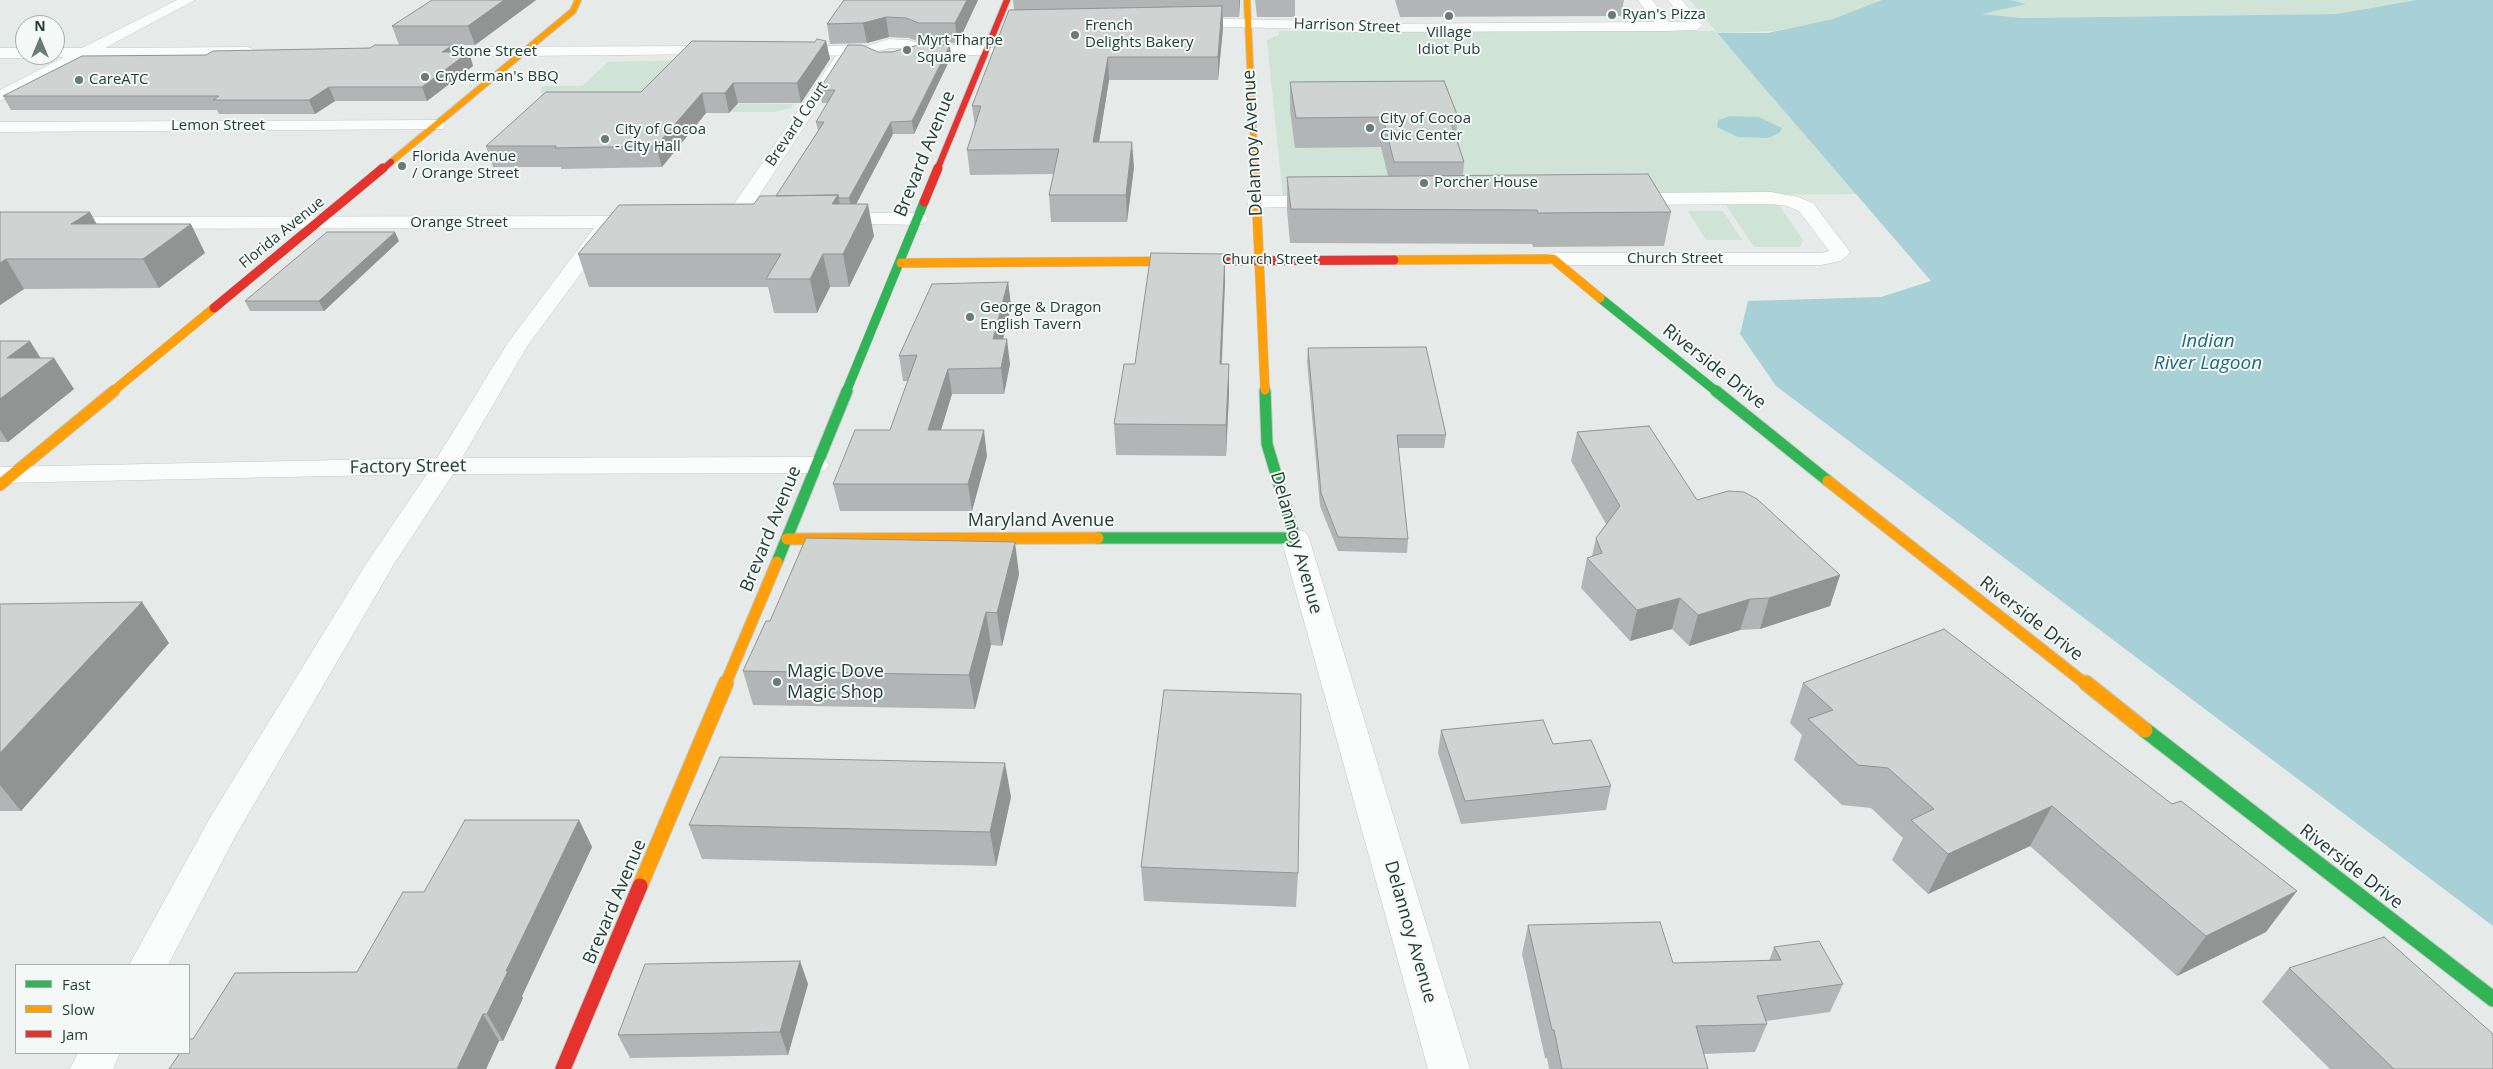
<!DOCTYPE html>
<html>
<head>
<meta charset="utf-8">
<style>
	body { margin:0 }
	#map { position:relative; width:2493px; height:1069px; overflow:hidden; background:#e6ebe9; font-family:"Open Sans",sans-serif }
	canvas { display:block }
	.legend { position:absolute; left:15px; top:964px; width:175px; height:90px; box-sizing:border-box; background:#f4f9f7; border:1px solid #a1aeaa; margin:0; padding:6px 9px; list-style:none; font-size:15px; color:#243e37 }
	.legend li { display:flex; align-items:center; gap:10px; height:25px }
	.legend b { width:25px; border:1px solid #a1aeaa }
	.north { position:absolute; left:15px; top:15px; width:50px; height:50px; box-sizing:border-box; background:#f4f9f7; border:1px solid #a1aeaa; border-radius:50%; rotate:0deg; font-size:14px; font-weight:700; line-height:20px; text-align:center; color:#243e37 }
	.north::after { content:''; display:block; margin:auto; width:18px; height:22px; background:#687b75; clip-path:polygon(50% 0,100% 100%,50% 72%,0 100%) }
</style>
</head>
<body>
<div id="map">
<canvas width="2493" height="1069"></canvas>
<ul class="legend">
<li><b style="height:6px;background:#30b455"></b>Fast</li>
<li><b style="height:6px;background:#ff9f0a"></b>Slow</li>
<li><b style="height:6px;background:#e5322d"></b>Jam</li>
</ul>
<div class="north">N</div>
</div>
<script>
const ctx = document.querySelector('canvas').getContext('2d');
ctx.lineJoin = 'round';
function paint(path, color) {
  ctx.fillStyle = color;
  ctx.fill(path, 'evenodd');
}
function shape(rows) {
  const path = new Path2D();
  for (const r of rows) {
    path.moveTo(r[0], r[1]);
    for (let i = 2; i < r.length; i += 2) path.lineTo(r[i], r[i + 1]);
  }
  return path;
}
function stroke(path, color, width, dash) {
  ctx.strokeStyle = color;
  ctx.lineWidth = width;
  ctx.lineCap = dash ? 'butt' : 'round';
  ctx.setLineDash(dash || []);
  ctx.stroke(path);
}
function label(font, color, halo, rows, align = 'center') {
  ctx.font = font + ' "Open Sans",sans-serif';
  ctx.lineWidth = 4;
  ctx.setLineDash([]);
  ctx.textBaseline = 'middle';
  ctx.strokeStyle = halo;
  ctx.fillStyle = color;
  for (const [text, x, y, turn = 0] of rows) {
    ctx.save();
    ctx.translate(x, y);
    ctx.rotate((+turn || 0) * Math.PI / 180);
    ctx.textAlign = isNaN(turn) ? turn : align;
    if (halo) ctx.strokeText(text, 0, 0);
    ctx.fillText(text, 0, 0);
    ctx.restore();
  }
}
const green = shape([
	[1690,0,1882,0,1833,19,1775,31,1717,33],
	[2011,0,2416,0,2337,14,2022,18,1980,14,2025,4],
	[1279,31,1714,31,1863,194,1283,198,1267,40,1279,35],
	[689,60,696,103,793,104,791,108,774,112,730,112,733,109,536,127,542,86,582,86,608,62],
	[1726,205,1779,205,1803,240,1800,247,1754,247],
	[1688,211,1723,211,1742,240,1706,240]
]);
const water = shape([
	[1882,0,2011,0,2026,4,1982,14,2022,18,2337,14,2416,0,2493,0,2493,926,1776,386,1740,334,1748,301,1881,297,1931,281,1717,33,1768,33,1833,19],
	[1730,116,1759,117,1782,128,1779,133,1768,138,1738,137,1717,127,1718,120]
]);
const street = shape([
	[177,0,195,0,105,48,248,47,253,49,256,52,253,55,87,57,0,101,0,90,64,57,50,56,55,55,55,48,82,48,177,0],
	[1638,0,1652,0,1669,22,1685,22,1668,0,1682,0,1703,26,1696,30,1665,31,1353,32,1320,29,1185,26,1178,22,1185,18,1320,21,1353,24,1654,22,1638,0],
	[889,39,909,40,922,45,988,45,996,50,988,55,919,55,914,58,894,62,880,62,865,55,791,56,783,51,791,46,867,46,889,39],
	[890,48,906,48,908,49,894,52,879,51,890,48],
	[718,46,726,51,723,54,419,57,411,52,419,47,718,46],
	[0,48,25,48,25,55,31,55,25,58,0,58,0,48],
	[840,55,848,60,743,220,740,224,733,226,726,224,723,220,835,57,840,55],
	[437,120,443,121,445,125,443,129,0,132,0,122,437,120],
	[1771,192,1798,197,1813,203,1850,252,1847,256,1840,261,1821,265,1553,265,1546,263,1543,259,1546,255,1553,253,1821,253,1829,251,1799,211,1787,206,1771,204,1625,205,1618,203,1616,199,1618,195,1625,193,1771,192],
	[1325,195,1332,197,1334,201,1332,205,1256,208,1249,206,1247,202,1249,198,1256,196,1325,195],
	[834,213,918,213,925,215,928,219,925,223,918,225,827,223,824,219,827,215,834,213],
	[641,216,648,218,651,222,648,226,611,228,613,230,610,234,528,345,462,458,816,457,825,460,829,465,825,470,816,473,453,474,394,564,236,835,168,965,129,965,211,816,366,564,427,474,0,483,0,467,437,458,507,344,594,228,0,229,0,217,641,216],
	[1295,529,1305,532,1309,538,1470,1069,1428,1069,1281,538,1285,532,1295,529],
	[78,1053,120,1053,113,1069,70,1069,78,1053]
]);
const fastFar2 = shape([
	[1600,298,1717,392],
	[1265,390,1265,392],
	[846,392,924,202]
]);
const fastFar1 = shape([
	[1716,391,1828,481],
	[1098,538,1295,538,1267,444,1265,391],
	[777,562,847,391]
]);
const fast = shape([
	[2145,730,2493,999]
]);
const slowFar3 = shape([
	[1247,0,1255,170],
	[391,162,573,11,578,0]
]);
const slowFar2 = shape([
	[1255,168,1265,390],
	[1394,260,1553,259,1600,298],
	[901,263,1207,261],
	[112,392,214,308]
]);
const slowFar1 = shape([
	[1828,481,2087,685],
	[0,485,114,391],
	[787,539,1098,538],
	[725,685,777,562]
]);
const slow = shape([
	[2086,683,2145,730],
	[640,886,726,683]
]);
const jamFar2 = shape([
	[382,170,391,162],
	[937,170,1007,0]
]);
const jamFar1 = shape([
	[924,202,938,168],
	[1207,261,1394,260],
	[214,308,383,168]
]);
const jam = shape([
	[563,1069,640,886]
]);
const wall = shape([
	[536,0,475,45,453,45,455,52,469,52,473,66,427,101,335,101,315,114,219,114,217,110,11,110,3,96,206,55,370,48,399,45,392,26],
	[844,0,978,0,958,43,922,43,909,38,889,37,867,43,830,44,827,24],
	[1013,0,1240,0,1239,17,1223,17,1223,28,1218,80,1109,80,1099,142,1134,167,1127,222,1051,222,1049,195,1054,174,970,175,967,150,975,127,972,106,1014,10],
	[1255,0,1295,0,1295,17,1257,17],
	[1395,0,1624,0,1621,16,1400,17],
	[826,41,830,59,801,103,738,103,729,113,706,113,662,167,561,169,561,167,493,167,486,146,641,92,815,42],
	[878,52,951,57,914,134,893,134,856,204,874,236,849,287,830,287,817,313,774,313,768,287,589,287,578,254,754,204,776,196,818,131,816,122,828,103,822,103,819,90],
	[1290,82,1458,117,1456,137,1464,162,1463,175,1671,212,1664,246,1533,247,1532,244,1290,243,1287,210,1287,177,1388,176,1381,147,1295,148,1290,110],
	[0,212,97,224,205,253,159,288,24,289,0,305],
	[399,241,324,311,250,311,245,301],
	[1225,281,1222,364,1229,364,1229,394,1226,456,1116,455,1114,424,1135,364],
	[1008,282,1011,306,1003,339,1010,364,1004,394,952,394,941,430,987,456,972,511,840,511,833,484,890,430,908,381,903,381,899,356],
	[0,341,41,358,74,389,8,442,0,442],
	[1308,348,1446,435,1444,448,1398,448,1408,539,1407,553,1338,551,1320,506,1307,361],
	[1577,432,1697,500,1840,575,1830,606,1760,629,1740,630,1689,646,1672,629,1630,641,1581,588,1587,558,1592,556,1596,538,1606,524,1571,461],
	[1019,574,1002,646,991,645,975,709,753,705,743,671,770,621],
	[0,604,169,643,21,811,0,811],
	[1944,629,2266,932,2177,976,2030,846,1928,894,1892,860,1903,838,1871,808,1842,805,1794,760,1802,735,1790,723,1803,683],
	[1441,730,1611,786,1606,810,1461,824,1438,753],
	[1011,797,996,866,702,859,689,825],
	[579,820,592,847,522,996,523,998,503,1041,499,1041,486,1069,169,1069,357,972,424,892],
	[1141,867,1298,873,1296,907,1144,901],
	[1528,925,1673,963,1769,961,1774,947,1843,984,1830,1012,1766,1021,1767,1024,1755,1052,1704,1054,1708,1069,1549,1069,1547,1058,1545,1058,1522,954],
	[800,961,808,984,788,1055,630,1058,618,1035],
	[2289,968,2493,1069,2330,1069,2262,1002]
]);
const shadedWall = shape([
	[504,0,536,0,475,45,468,26],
	[967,0,978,0,958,43,955,23],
	[1239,0,1240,0,1239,17],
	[1222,6,1223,28,1218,80,1218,57],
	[886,17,889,37,867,43,863,23],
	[826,41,830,59,801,103,797,83],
	[453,45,457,58,442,52],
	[950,45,951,57,914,134,912,121],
	[469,52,473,66,427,101,422,87],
	[1108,57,1109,80,1095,167,1093,142],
	[733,83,738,103,729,113,725,93],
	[329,87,335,101,315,114,309,100],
	[702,93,706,113,662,167,656,146],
	[891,122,893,134,852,212,849,198],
	[1132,142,1134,167,1127,222,1126,195],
	[838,195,844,226,832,204],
	[868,204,874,236,849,287,843,254],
	[90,212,106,241,71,224],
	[191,224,205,253,159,288,143,259],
	[395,232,399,241,324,311,319,301],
	[823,254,830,287,817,313,810,279],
	[1225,254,1225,281,1220,394,1220,364],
	[6,259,24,289,0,305,0,263],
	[1008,282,1011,306,997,364,993,339],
	[1007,339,1010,364,1004,394,1001,368],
	[30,341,45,365,54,358,74,389,8,442,0,430,0,399,7,358],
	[1229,364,1229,394,1226,456,1226,425],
	[948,369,952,394,933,456,928,430],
	[984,430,987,456,972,511,968,484],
	[1015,542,1019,574,1002,646,997,613],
	[1840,575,1830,606,1760,629,1769,598],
	[1680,598,1672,629,1630,641,1637,610],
	[1750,599,1740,630,1689,646,1698,615],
	[142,602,169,643,21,811,0,785,0,753],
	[986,612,991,645,975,709,969,675],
	[1005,763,1011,797,996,866,990,832],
	[2052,806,2030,846,1928,894,1948,854],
	[579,820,592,847,522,996,523,998,503,1041,487,1014,506,971],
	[2297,891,2266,932,2177,976,2206,936],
	[800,961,808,984,788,1055,780,1032],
	[483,1014,499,1041,486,1069,457,1069]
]);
const building = shape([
	[432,0,504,0,468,26,392,26,432,0],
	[844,0,967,0,955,23,919,23,906,18,886,17,863,23,827,24,844,0],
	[1222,6,1218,57,1108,57,1093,142,1132,142,1126,195,1049,195,1059,149,967,150,981,106,972,106,1009,10,1222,6],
	[817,39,826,41,797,83,733,83,725,93,702,93,656,146,555,148,556,146,486,146,546,92,641,92,692,41,815,42,817,39],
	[375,45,453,45,442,52,469,52,422,87,329,87,309,100,213,100,219,96,3,96,82,56,206,55,213,51,370,48,375,45],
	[848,45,862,45,878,52,892,52,918,45,950,45,912,121,891,122,849,198,839,198,838,195,776,196,824,122,816,122,835,90,819,90,848,45],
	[1444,81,1458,117,1449,117,1464,162,1394,162,1383,117,1296,118,1290,82,1444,81],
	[1648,174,1671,212,1538,213,1537,210,1291,209,1287,177,1648,174],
	[838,195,832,204,868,204,843,254,823,254,810,279,766,279,781,254,578,254,619,205,754,204,760,196,838,195],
	[0,212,90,212,71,224,191,224,143,259,6,259,0,263,0,212],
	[327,232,395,232,319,301,245,301,327,232],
	[1151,253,1225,254,1220,364,1229,364,1226,425,1114,424,1124,364,1135,364,1151,253],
	[1008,282,993,339,1007,339,1001,368,948,369,928,430,984,430,968,484,833,484,855,430,890,430,917,355,899,356,932,284,1008,282],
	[0,341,30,341,7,358,54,358,0,399,0,341],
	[1426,347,1446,435,1397,435,1408,539,1338,537,1321,493,1308,348,1426,347],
	[1649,426,1697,500,1728,491,1744,492,1757,499,1840,575,1769,598,1750,599,1698,615,1680,598,1637,610,1587,558,1602,553,1596,538,1620,506,1577,432,1649,426],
	[806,538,1015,542,997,613,986,612,969,675,743,671,766,621,770,621,806,538],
	[142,602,0,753,0,604,142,602],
	[1944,629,2172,804,2181,801,2297,891,2206,936,2052,806,1948,854,1911,820,1934,809,1888,768,1858,765,1808,719,1833,710,1803,683,1944,629],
	[1164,690,1301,694,1298,873,1141,867,1164,690],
	[1543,720,1553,744,1591,740,1611,786,1465,801,1441,730,1543,720],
	[720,757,1005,763,990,832,689,825,720,757],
	[465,820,579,820,506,971,508,971,487,1014,483,1014,457,1069,169,1069,180,1053,189,1053,189,1039,193,1039,235,973,357,972,403,892,424,892,465,820],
	[1660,922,1673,963,1781,960,1774,947,1819,941,1843,984,1757,996,1767,1024,1696,1026,1708,1069,1562,1069,1554,1030,1552,1030,1528,925,1660,922],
	[2384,937,2493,1034,2493,1069,2394,1069,2289,968,2384,937],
	[800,961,780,1032,618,1035,645,964,800,961]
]);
const markers = [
	[1612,15,5,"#687b75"],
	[1449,16,5,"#687b75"],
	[1075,35,5,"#687b75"],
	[907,50,5,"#687b75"],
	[425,77,5,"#687b75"],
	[79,80,5,"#687b75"],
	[1370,128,5,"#687b75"],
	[605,139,5,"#687b75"],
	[402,166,5,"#687b75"],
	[1424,183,5,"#687b75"],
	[970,317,5,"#687b75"],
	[777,682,5,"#687b75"]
];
const farPoinames = [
	["Ryan's Pizza",1622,15],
	["French",1085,26],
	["Delights Bakery",1085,43],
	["Village",1449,33,"center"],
	["Idiot Pub",1449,50,"center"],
	["Myrt Tharpe",917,41],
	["Square",917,58],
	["Cryderman's BBQ",435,77],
	["CareATC",89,80],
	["City of Cocoa",1380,119],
	["Civic Center",1380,136],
	["City of Cocoa",615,130],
	["- City Hall",615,147],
	["Florida Avenue",412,157],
	["/ Orange Street",412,174],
	["Porcher House",1434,183],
	["George & Dragon",980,308],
	["English Tavern",980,325]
];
const farStreetnames = [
	["Harrison Street",1347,26,2],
	["Stone Street",494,52],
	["Brevard Court",797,124,-56],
	["Lemon Street",218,126],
	["Orange Street",459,223],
	["Florida Avenue",282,233,-39],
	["Church Street",1675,259],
	["Church Street",1270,260]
];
const streetNames = [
	["Delannoy Avenue",1253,143,-93],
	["Brevard Avenue",925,154,-68],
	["Riverside Drive",1714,367,38],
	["Factory Street",408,467,-1],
	["Maryland Avenue",1041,521],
	["Brevard Avenue",771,529,-68],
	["Delannoy Avenue",1296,543,74],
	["Riverside Drive",2031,619,38],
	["Riverside Drive",2351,867,38],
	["Brevard Avenue",615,902,-67],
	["Delannoy Avenue",1410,932,74]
];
const poiNames = [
	["Magic Dove",787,672],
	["Magic Shop",787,693]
];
const waterNames = [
	["Indian",2208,342],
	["River Lagoon",2208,364]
];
paint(green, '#cfe3d6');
paint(water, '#a8d0d7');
stroke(street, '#c3c8c6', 1);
stroke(fastFar2, '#c1c8c6', 10);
stroke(fastFar1, '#c1c8c6', 13);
stroke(fast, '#c1c8c6', 17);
stroke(slowFar3, '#c1c8c6', 8);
stroke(slowFar2, '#c1c8c6', 10);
stroke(slowFar1, '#c1c8c6', 13);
stroke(slow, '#c1c8c6', 17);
stroke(jamFar2, '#c1c8c6', 8);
stroke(jamFar1, '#c1c8c6', 10);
stroke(jam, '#c1c8c6', 17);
paint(street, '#fbfcfc');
stroke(fastFar2, '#30b455', 9);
stroke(fastFar1, '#30b455', 11);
stroke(fast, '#30b455', 15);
stroke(slowFar3, '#ff9f0a', 6);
stroke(slowFar2, '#ff9f0a', 9);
stroke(slowFar1, '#ff9f0a', 11);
stroke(slow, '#ff9f0a', 15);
stroke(jamFar2, '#e5322d', 6);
stroke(jamFar1, '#e5322d', 9);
stroke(jam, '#e5322d', 15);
paint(wall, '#b2b5b5');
paint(shadedWall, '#919493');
paint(building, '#cfd3d2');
stroke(building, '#919493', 1);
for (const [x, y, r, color] of markers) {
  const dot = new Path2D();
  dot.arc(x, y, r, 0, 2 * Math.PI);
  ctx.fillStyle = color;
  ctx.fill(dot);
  stroke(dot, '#f4f9f7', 2);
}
label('15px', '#243e37', '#f4f9f7', farPoinames, 'left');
label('15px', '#243e37', '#f4f9f7', farStreetnames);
label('18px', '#243e37', '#f4f9f7', streetNames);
label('18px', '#243e37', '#f4f9f7', poiNames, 'left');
label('italic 19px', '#206978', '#f4f9f7', waterNames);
</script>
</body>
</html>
